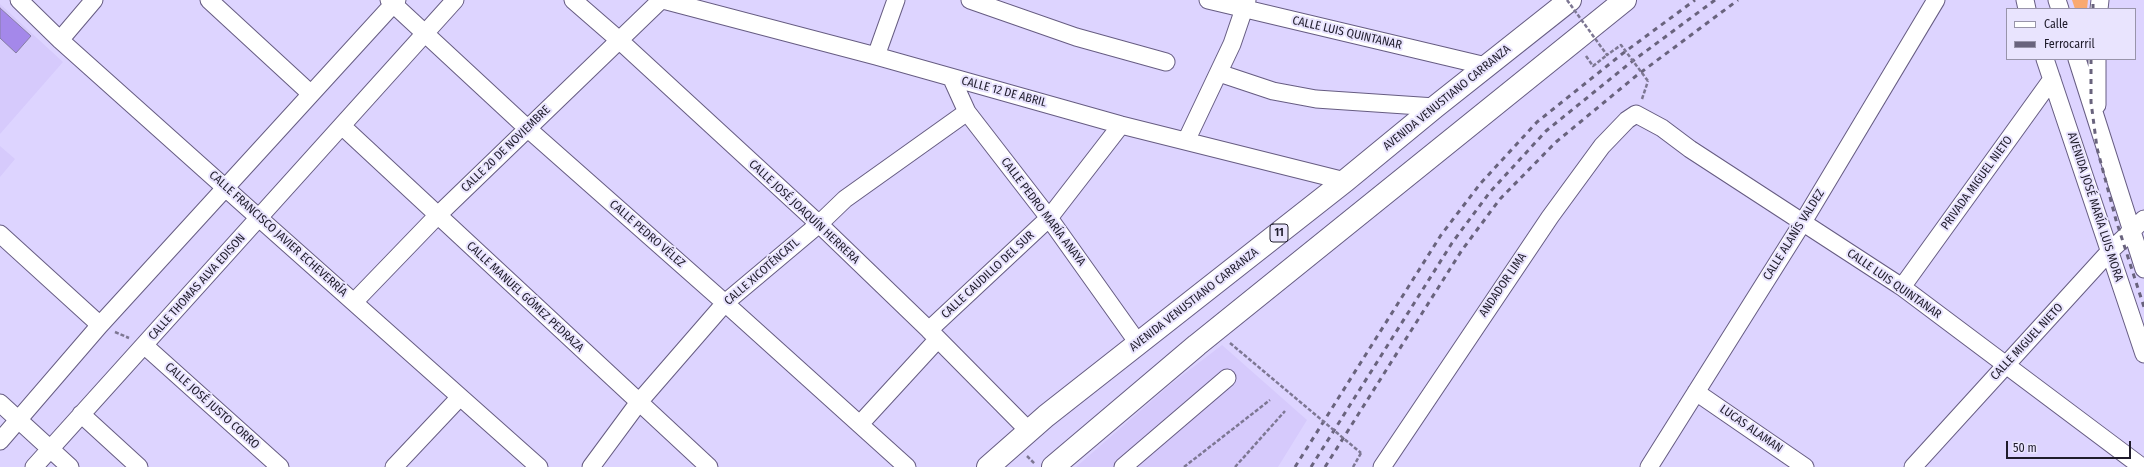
<!DOCTYPE html>
<html>
<head>
<meta charset="utf-8">
<style>
	body { margin:0 }
	#map { position:relative; width:2144px; height:467px; overflow:hidden; background:#ddd4ff; font-family:"Fira Sans Condensed",sans-serif }
	canvas { display:block }
	.legend { position:absolute; left:2006px; top:8px; width:130px; height:52px; box-sizing:border-box; background:#e9e4fe; border:1px solid #9894aa; margin:0; padding:5px 7px; list-style:none; font-size:12px; color:#1f1c2b }
	.legend li { display:flex; align-items:center; gap:8px; height:20px }
	.legend b { width:20px; border:1px solid #9894aa }
	.scale { position:absolute; left:2006px; top:441px; width:125px; height:18px; box-sizing:border-box; border:2px solid #1f1c2b; border-top:0; padding-left:5px; font-size:12px; line-height:14px; white-space:nowrap; color:#1f1c2b; -webkit-text-stroke:3px #e9e4fe; paint-order:stroke }
</style>
</head>
<body>
<div id="map">
<canvas width="2144" height="467"></canvas>
<ul class="legend">
<li><b style="height:5px;background:#fff"></b>Calle</li>
<li><b style="height:5px;background:#69637d"></b>Ferrocarril</li>
</ul>
<div class="scale">50 m</div>
</div>
<script>
const ctx = document.querySelector('canvas').getContext('2d');
ctx.lineJoin = 'round';
function paint(path, color) {
  ctx.fillStyle = color;
  ctx.fill(path, 'evenodd');
}
function shape(rows) {
  const path = new Path2D();
  for (const r of rows) {
    path.moveTo(r[0], r[1]);
    for (let i = 2; i < r.length; i += 2) path.lineTo(r[i], r[i + 1]);
  }
  return path;
}
function stroke(path, color, width, dash) {
  ctx.strokeStyle = color;
  ctx.lineWidth = width;
  ctx.lineCap = dash ? 'butt' : 'round';
  ctx.setLineDash(dash || []);
  ctx.stroke(path);
}
function label(font, color, halo, rows, align = 'center') {
  ctx.font = font + ' "Fira Sans Condensed",sans-serif';
  ctx.lineWidth = 4;
  ctx.setLineDash([]);
  ctx.textBaseline = 'middle';
  ctx.strokeStyle = halo;
  ctx.fillStyle = color;
  for (const [text, x, y, turn = 0] of rows) {
    ctx.save();
    ctx.translate(x, y);
    ctx.rotate((+turn || 0) * Math.PI / 180);
    ctx.textAlign = isNaN(turn) ? turn : align;
    if (halo) ctx.strokeText(text, 0, 0);
    ctx.fillText(text, 0, 0);
    ctx.restore();
  }
}
const built = shape([
	[0,4,63,62,0,134],
	[0,146,15,159,0,177],
	[1222,345,1307,420,1278,467,1076,467,1171,384]
]);
const green = shape([
	[2072,0,2088,0,2087,9,2075,9]
]);
const building = shape([
	[0,8,31,36,16,53,0,38,0,8]
]);
const path = shape([
	[1586,56,1593,66,1607,55],
	[1642,99,1648,81],
	[115,332,129,338],
	[1027,456,1035,464],
	[1184,467,1270,400],
	[1235,467,1285,411],
	[1353,467,1361,453]
]);
const minor = shape([
	[19,0,60,40,259,218,539,467],
	[209,0,311,94],
	[389,0,527,128,725,303,907,467],
	[573,0,619,40,819,224,929,330,1029,431],
	[663,0,876,56,1121,125,1345,181],
	[970,0,1076,37,1166,62],
	[1208,0,1486,66],
	[2025,0,2027,9],
	[2057,0,2060,9],
	[2099,9,2100,0],
	[60,40,94,0],
	[876,56,896,0],
	[2045,59,2144,354],
	[2077,59,2144,269],
	[2097,59,2097,105],
	[1219,73,1273,91,1316,99,1435,107],
	[952,79,967,112,1049,218,1138,343],
	[342,126,709,467],
	[1186,141,1232,44,1247,0],
	[0,234,100,325],
	[1902,287,2052,79],
	[354,302,437,216,661,0],
	[929,330,1049,218,1121,125],
	[144,345,280,467],
	[1696,392,1805,467],
	[0,403,70,467],
	[81,414,139,467],
	[860,424,938,339],
	[0,441,100,325,397,0],
	[34,467,455,0],
	[394,467,460,397],
	[591,467,639,402,725,303,819,224,845,199,967,112],
	[1123,467,1227,378],
	[1382,467,1550,217,1602,146,1627,120,1636,114,1662,128,1690,149,1902,287,2142,467],
	[1649,467,1803,222,1936,0],
	[1913,467,2109,252,2144,219]
]);
const major = shape([
	[988,467,1046,416,1345,181,1435,107,1570,0],
	[1053,467,1197,345,1625,0]
]);
const rail = shape([
	[2093,9,2093,0],
	[2091,59,2091,102,2097,148,2116,220,2144,307],
	[1295,467,1441,235,1480,184,1537,122,1622,54,1695,0],
	[1311,467,1452,243,1490,192,1546,131,1630,63,1715,0],
	[1325,467,1462,250,1500,199,1556,142,1636,76,1738,0]
]);
const pathBridge = shape([
	[1567,0,1607,55,1621,45,1648,81],
	[1230,343,1361,453]
]);
const shields = [
	[1279,233,18]
];
const shieldNames = [
	["11",1279,233]
];
const streetNames = [
	["CALLE LUIS QUINTANAR",1347,33,13],
	["CALLE 12 DE ABRIL",1004,92,15],
	["AVENIDA VENUSTIANO CARRANZA",1447,98,-39],
	["CALLE 20 DE NOVIEMBRE",506,149,-44],
	["PRIVADA MIGUEL NIETO",1977,183,-54],
	["AVENIDA JOSÉ MARÍA LUIS MORA",2095,207,72],
	["CALLE JOSÉ JOAQUÍN HERRERA",804,212,43],
	["CALLE PEDRO MARÍA ANAYA",1043,212,53],
	["CALLE FRANCISCO JAVIER ECHEVERRÍA",278,234,42],
	["CALLE PEDRO VÉLEZ",647,234,41],
	["CALLE ALANÍS VALDEZ",1794,235,-58],
	["CALLE XICOTÉNCATL",762,272,-41],
	["CALLE CAUDILLO DEL SUR",988,275,-43],
	["CALLE LUIS QUINTANAR",1894,284,35],
	["ANDADOR LIMA",1503,285,-56],
	["CALLE THOMAS ALVA EDISON",197,287,-48],
	["CALLE MANUEL GÓMEZ PEDRAZA",525,297,43],
	["AVENIDA VENUSTIANO CARRANZA",1194,300,-38],
	["CALLE MIGUEL NIETO",2027,342,-47],
	["CALLE JOSÉ JUSTO CORRO",212,406,42],
	["LUCAS ALAMAN",1751,429,35]
];
paint(built, '#d6cafc');
paint(green, '#f9a970');
paint(building, '#a488ea');
stroke(building, '#857ca3', 1);
stroke(minor, '#665c82', 19);
stroke(major, '#665c82', 24);
stroke(path, '#7d7793', 2.5, [4, 2]);
stroke(minor, '#fff', 17);
stroke(major, '#fff', 22);
stroke(rail, '#69637d', 3, [5, 5]);
stroke(pathBridge, '#7d7793', 2.5, [4, 2]);
for (const [x, y, w] of shields) {
  const box = new Path2D();
  box.roundRect(x - w / 2, y - 9, w, 18, 3);
  ctx.fillStyle = '#e9e4fe';
  ctx.fill(box);
  stroke(box, '#1f1c2b', 1);
}
label('bold 11px', '#1f1c2b', null, shieldNames);
label('12px', '#1f1c2b', '#e9e4fe', streetNames);
</script>
</body>
</html>
